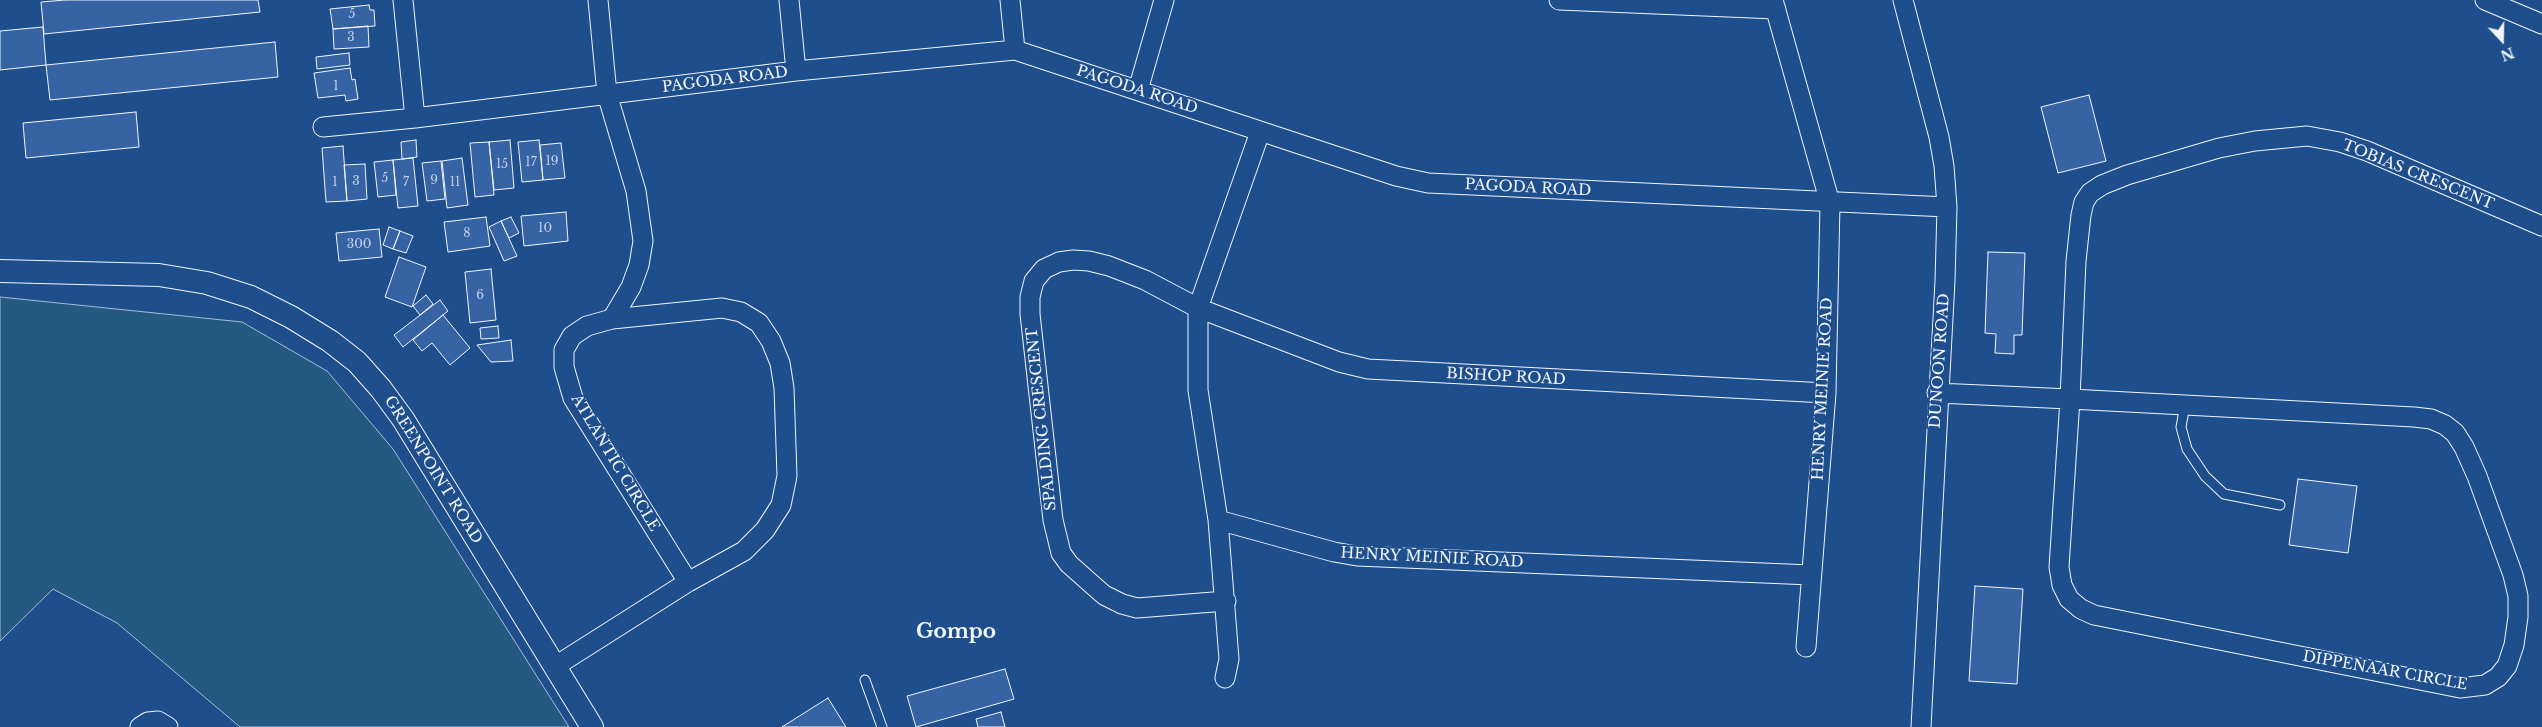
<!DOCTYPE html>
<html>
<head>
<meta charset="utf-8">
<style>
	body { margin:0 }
	#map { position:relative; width:2542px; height:727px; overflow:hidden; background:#1f4e8c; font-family:"Libre Baskerville",serif }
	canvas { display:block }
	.north { position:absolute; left:2477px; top:15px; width:50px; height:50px; -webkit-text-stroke:4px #1f4e8c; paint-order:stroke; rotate:159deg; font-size:14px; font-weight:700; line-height:20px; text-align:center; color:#f2f6ff }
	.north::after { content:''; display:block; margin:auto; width:18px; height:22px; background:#f2f6ff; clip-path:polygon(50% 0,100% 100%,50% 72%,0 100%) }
</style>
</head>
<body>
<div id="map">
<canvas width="2542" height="727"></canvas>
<div class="north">N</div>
</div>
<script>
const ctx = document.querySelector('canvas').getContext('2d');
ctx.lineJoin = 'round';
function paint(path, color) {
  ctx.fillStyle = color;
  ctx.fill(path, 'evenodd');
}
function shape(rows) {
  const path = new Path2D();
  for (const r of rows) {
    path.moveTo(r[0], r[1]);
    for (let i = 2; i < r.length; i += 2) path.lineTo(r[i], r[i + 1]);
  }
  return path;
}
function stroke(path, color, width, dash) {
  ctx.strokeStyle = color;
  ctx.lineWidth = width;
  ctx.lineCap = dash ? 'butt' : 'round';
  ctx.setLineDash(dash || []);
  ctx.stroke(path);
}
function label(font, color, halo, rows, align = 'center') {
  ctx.font = font + ' "Libre Baskerville",serif';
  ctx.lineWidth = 4;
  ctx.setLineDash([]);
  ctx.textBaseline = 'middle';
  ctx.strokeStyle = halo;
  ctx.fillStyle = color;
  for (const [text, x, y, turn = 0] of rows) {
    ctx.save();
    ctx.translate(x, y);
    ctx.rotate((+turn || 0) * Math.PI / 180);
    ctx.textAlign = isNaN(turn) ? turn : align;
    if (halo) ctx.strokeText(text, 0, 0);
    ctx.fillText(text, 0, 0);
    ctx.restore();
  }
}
const green = shape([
	[0,297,242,322,327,371,393,449,569,727,240,727,117,623,53,589,0,641,0,297]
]);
const building = shape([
	[65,0,258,0,260,12,44,34,41,2,65,0],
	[369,5,370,10,374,10,375,26,333,29,330,9,369,5],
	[368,26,369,47,334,49,333,29,368,26],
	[43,27,46,65,0,70,0,31,43,27],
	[275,42,278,77,50,100,46,65,275,42],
	[349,53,350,65,317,69,316,57,349,53],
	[350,68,352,80,355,79,358,99,346,101,345,95,318,98,314,73,350,68],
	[2089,95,2106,161,2058,173,2041,107,2089,95],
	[136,112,139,147,26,158,23,123,136,112],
	[416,140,417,157,402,159,401,142,416,140],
	[510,140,514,188,494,190,489,142,510,140],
	[539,140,543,180,522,182,518,142,539,140],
	[489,142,494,195,475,197,470,143,489,142],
	[561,143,565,178,543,180,540,145,561,143],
	[343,146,347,201,326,202,322,148,343,146],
	[413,158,418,206,398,208,393,160,413,158],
	[462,158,468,205,447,208,442,161,462,158],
	[393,160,396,195,378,197,374,162,393,160],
	[441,161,445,199,427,201,422,163,441,161],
	[365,164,367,199,347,201,344,165,365,164],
	[566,212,568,241,524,246,521,216,566,212],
	[486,217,490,246,448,252,444,222,486,217],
	[511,217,519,233,509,238,501,221,511,217],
	[501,221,517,256,504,261,489,227,501,221],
	[389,227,400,231,393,249,383,245,389,227],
	[379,229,382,257,339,261,336,233,379,229],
	[400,231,413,236,406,253,393,249,400,231],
	[1988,252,2025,253,2022,335,2014,335,2014,354,1995,353,1996,334,1985,333,1988,252],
	[399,257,426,267,412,307,385,297,399,257],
	[491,269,496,320,470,323,465,272,491,269],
	[426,295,433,304,420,315,413,306,426,295],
	[440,300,448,311,403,347,394,335,440,300],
	[443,315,470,348,450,365,432,343,422,351,413,340,443,315],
	[498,326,499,338,481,339,480,328,498,326],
	[511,340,513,361,491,362,477,345,511,340],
	[2298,479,2357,486,2348,553,2289,545,2298,479],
	[1975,586,2023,589,2017,684,1969,681,1975,586],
	[1005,669,1014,699,916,727,907,696,1005,669],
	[828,698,846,727,782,727,828,698],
	[1001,712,1005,727,978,727,976,719,1001,712]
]);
const service = shape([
	[2185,405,2181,427,2187,449,2205,476,2224,494,2280,505],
	[865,680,882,727]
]);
const minor = shape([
	[403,0,415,118],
	[598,0,607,94,636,191,643,241,639,265,631,287,612,319],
	[789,0,796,71],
	[1010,0,1015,50],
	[1559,0,1776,9],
	[1773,0,1830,203,1826,393,1806,647],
	[1903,0,1939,137,1944,166,1947,207,1945,281,1921,727],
	[2485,0,2542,24],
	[1138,90,1164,0],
	[323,127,415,118,796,71,1015,50,1396,176,1428,183,1947,207],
	[1260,132,1198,308,1198,390,1218,520,1334,552,1357,556,1811,575],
	[1937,393,2070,399,2414,417,2431,419,2445,425,2455,433,2464,447,2477,476,2513,575,2518,596,2518,617,2514,645,2507,666,2498,677,2485,685,2460,688,2094,615,2081,609,2069,599,2062,585,2059,567,2070,399,2076,261,2081,215,2084,202,2090,193,2102,185,2127,175,2219,148,2255,141,2307,136,2340,142,2367,151,2542,226],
	[1218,520,1229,659,1225,678],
	[1226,601,1137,608,1122,604,1104,595,1069,564,1061,553,1053,520,1030,314,1030,297,1034,281,1044,269,1059,262,1073,260,1089,261,1109,266,1145,280,1198,308,1339,362,1368,369,1826,393],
	[554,667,688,582,744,551,765,530,781,505,787,476,784,388,780,363,771,341,759,323,741,312,722,308,612,319,587,326,572,336,564,350,564,367,573,398,688,582],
	[140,727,148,722,158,721,168,727]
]);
const tertiary = shape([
	[0,271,159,275,207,283,251,297,291,317,330,341,357,362,381,389,403,419,592,727]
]);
const numberNames = [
	["5",352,15],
	["3",351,38],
	["1",336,87],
	["19",552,162],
	["17",531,163],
	["15",502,165],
	["5",385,179],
	["9",434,181],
	["3",356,182],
	["1",335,183],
	["7",406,183],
	["11",455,183],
	["10",545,229],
	["8",467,234],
	["300",359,245],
	["6",480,296]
];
const streetNames = [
	["PAGODA ROAD",725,80,-7],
	["PAGODA ROAD",1137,90,18],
	["TOBIAS CRESCENT",2418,175,22],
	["PAGODA ROAD",1528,188,3],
	["DUNOON ROAD",1940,361,-86],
	["BISHOP ROAD",1506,377,3],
	["HENRY MEINIE ROAD",1823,389,-87],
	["SPALDING CRESCENT",1042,419,-96],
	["ATLANTIC CIRCLE",615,463,59],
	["GREENPOINT ROAD",433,470,58],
	["HENRY MEINIE ROAD",1432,558,3],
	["DIPPENAAR CIRCLE",2385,671,10]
];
const districtNames = [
	["Gompo",956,632]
];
paint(green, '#245a82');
stroke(green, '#a8bbd7', 1);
paint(building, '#3563a3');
stroke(building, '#f2f6ff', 1);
stroke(service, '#f2f6ff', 11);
stroke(minor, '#f2f6ff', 21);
stroke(tertiary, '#f2f6ff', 24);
stroke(service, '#1f4e8c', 9);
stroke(minor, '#1f4e8c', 19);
stroke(tertiary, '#1f4e8c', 22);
label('12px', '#c3d1e8', null, numberNames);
label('15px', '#f2f6ff', '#1f4e8c', streetNames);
label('bold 20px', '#f2f6ff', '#1f4e8c', districtNames);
</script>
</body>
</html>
